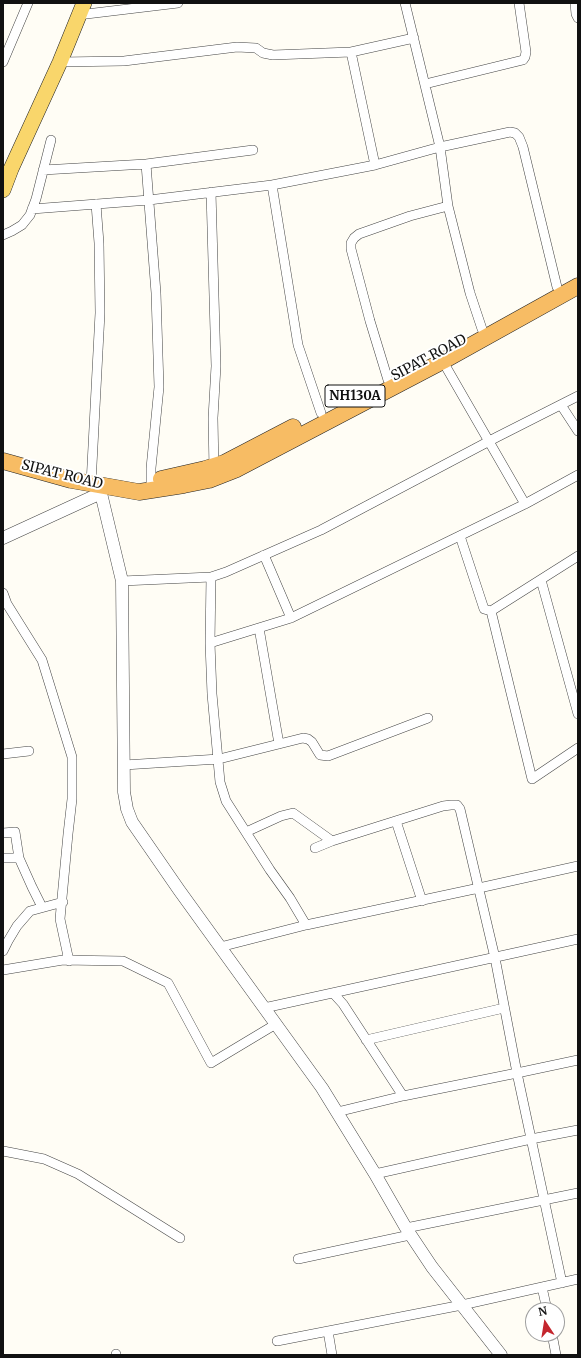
<!DOCTYPE html>
<html>
<head>
<meta charset="utf-8">
<style>
	body { margin:0 }
	#map { position:relative; width:581px; height:1358px; overflow:hidden; background:#fffdf5; font-family:Merriweather,serif }
	canvas { display:block }
	.frame { position:absolute; inset:0; border:4px solid #111; pointer-events:none }
	.north { position:absolute; left:525px; top:1302px; width:40px; height:40px; box-sizing:border-box; background:#fff; border:1px solid #a0a0a0; border-radius:50%; rotate:348deg; font-size:11px; font-weight:700; line-height:16px; text-align:center; color:#111 }
	.north::after { content:''; display:block; margin:auto; width:14px; height:18px; background:#c4262e; clip-path:polygon(50% 0,100% 100%,50% 72%,0 100%) }
</style>
</head>
<body>
<div id="map">
<canvas width="581" height="1358"></canvas>
<div class="frame"></div>
<div class="north">N</div>
</div>
<script>
const ctx = document.querySelector('canvas').getContext('2d');
ctx.lineJoin = 'round';
function shape(rows) {
  const path = new Path2D();
  for (const r of rows) {
    path.moveTo(r[0], r[1]);
    for (let i = 2; i < r.length; i += 2) path.lineTo(r[i], r[i + 1]);
  }
  return path;
}
function stroke(path, color, width, dash) {
  ctx.strokeStyle = color;
  ctx.lineWidth = width;
  ctx.lineCap = dash ? 'butt' : 'round';
  ctx.setLineDash(dash || []);
  ctx.stroke(path);
}
function label(font, color, halo, rows, align = 'center') {
  ctx.font = font + ' Merriweather,serif';
  ctx.lineWidth = 4;
  ctx.setLineDash([]);
  ctx.textBaseline = 'middle';
  ctx.strokeStyle = halo;
  ctx.fillStyle = color;
  for (const [text, x, y, turn = 0] of rows) {
    ctx.save();
    ctx.translate(x, y);
    ctx.rotate((+turn || 0) * Math.PI / 180);
    ctx.textAlign = isNaN(turn) ? turn : align;
    if (halo) ctx.strokeText(text, 0, 0);
    ctx.fillText(text, 0, 0);
    ctx.restore();
  }
}
const minor = shape([
	[405,3,440,147,448,206,470,293,482,329],
	[575,3,576,14,578,18],
	[78,15,178,3],
	[351,52,375,165],
	[3,62,28,3],
	[60,62,124,61,237,47,256,48,263,53,273,55,351,52,414,38],
	[425,84,523,60,525,57,526,52,519,3],
	[146,164,156,293,159,387,151,468,151,490],
	[43,170,146,164,253,150],
	[272,185,298,345,321,413],
	[211,192,216,366,213,418,214,470],
	[32,209,149,200,272,185,375,165,440,147,510,132,515,133,519,137,523,147,557,287],
	[3,235,12,231,22,225,30,215,36,199,51,140],
	[438,353,525,504],
	[388,380,370,321,351,249,351,243,354,238,359,234,410,216,448,206],
	[561,405,578,431],
	[91,484,100,313,99,243,96,204],
	[460,536,484,609,491,611],
	[264,555,291,618],
	[578,556,491,611,532,779,578,748],
	[211,577,210,643,212,694,220,782,226,801,270,870,290,898,306,925],
	[541,580,578,714],
	[122,581,211,577,226,572,321,530,497,437,578,396],
	[3,593,7,604,42,660,72,757,72,799,68,834,60,919,69,961],
	[259,628,279,744],
	[210,643,291,618,525,504,578,475],
	[3,754,29,751],
	[124,765,219,759,303,738,308,739,312,742,320,755,328,756,428,718],
	[396,821,422,901],
	[246,832,281,816,293,813,332,841],
	[3,833,15,832,19,858],
	[315,848,332,841,443,806,451,805,457,805,460,809,495,958,517,1073,562,1283],
	[3,858,19,858,32,887,42,907],
	[220,947,306,925,479,888,578,866],
	[3,951,8,941,17,926,30,911,63,902],
	[3,970,63,960,123,961,168,983,211,1063,276,1024],
	[333,993,343,1004,403,1096],
	[264,1008,578,939],
	[366,1040,504,1008],
	[337,1112,403,1096,517,1073,578,1060],
	[3,1151,44,1159,78,1174,180,1238],
	[375,1174,531,1139,578,1130],
	[406,1228,578,1193],
	[298,1259,410,1235],
	[542,1287,547,1310],
	[328,1331,332,1355],
	[552,1334,556,1355],
	[277,1341,462,1305,578,1279],
	[116,1355,116,1354]
]);
const tertiary = shape([
	[99,485,122,581,124,792,127,809,132,822,179,890,322,1088,375,1174,406,1228,432,1267,501,1355],
	[3,538,101,493]
]);
const primary = shape([
	[3,190,11,169,60,62,84,3]
]);
const trunk = shape([
	[3,461,71,480,139,492,184,485,209,480,237,469,443,361,578,286],
	[161,479,205,469,224,463,293,427]
]);
const shields = [
	[355,396,60]
];
const shieldNames = [
	["NH130A",355,396]
];
const streetNames = [
	["SIPAT ROAD",429,358,-28],
	["SIPAT ROAD",62,475,14]
];
stroke(minor, '#444', 10);
stroke(tertiary, '#444', 13);
stroke(primary, '#222', 16);
stroke(trunk, '#222', 17);
stroke(minor, '#fff', 9);
stroke(tertiary, '#fff', 12);
stroke(primary, '#f9d66b', 15);
stroke(trunk, '#f7bc64', 16);
for (const [x, y, w] of shields) {
  const box = new Path2D();
  box.roundRect(x - w / 2, y - 11, w, 22, 3);
  ctx.fillStyle = '#fff';
  ctx.fill(box);
  stroke(box, '#111', 1);
}
label('bold 13px', '#111', null, shieldNames);
label('14px', '#111', '#fff', streetNames);
</script>
</body>
</html>
